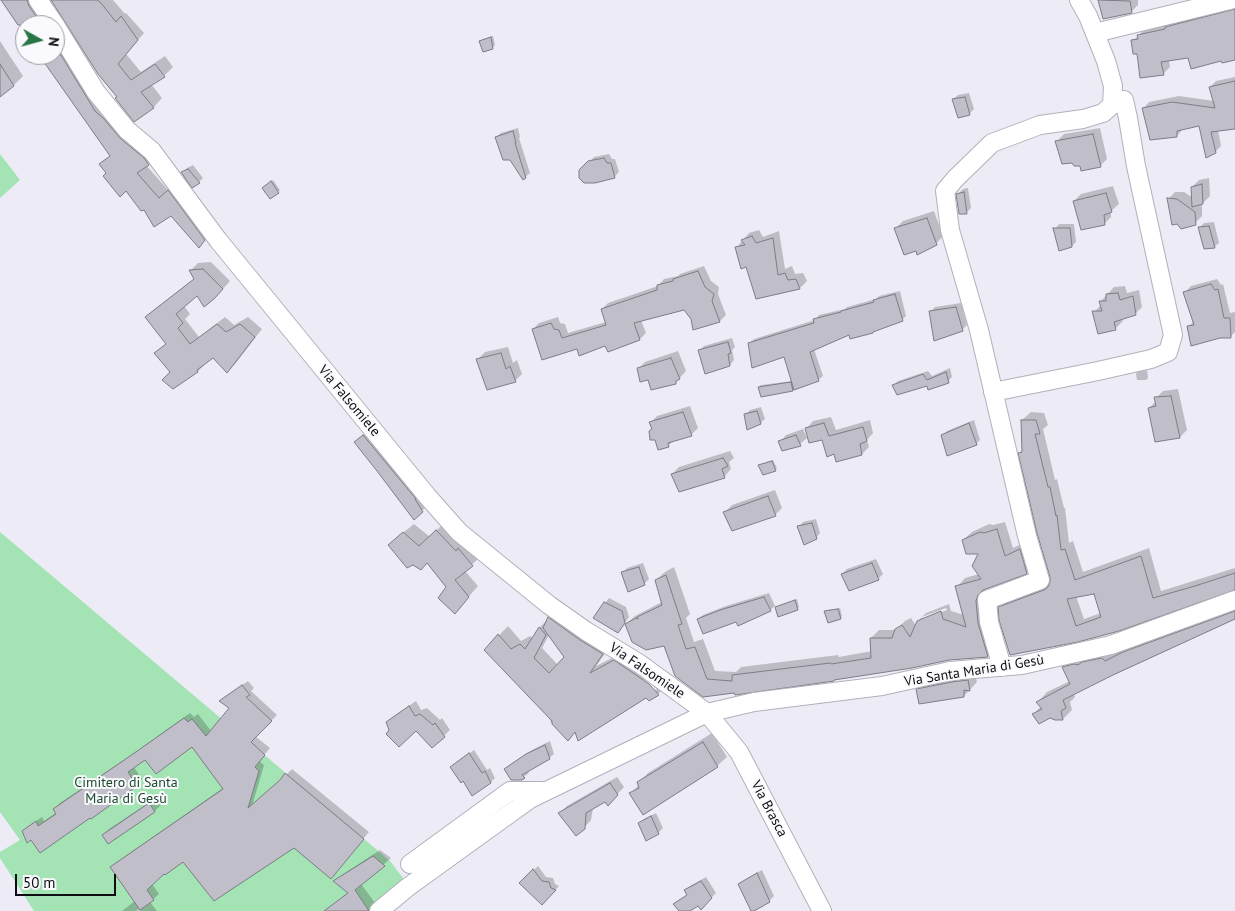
<!DOCTYPE html>
<html>
<head>
<meta charset="utf-8">
<style>
	body { margin:0 }
	#map { position:relative; width:1235px; height:911px; overflow:hidden; background:#edebf6; font-family:"PT Sans",sans-serif }
	canvas { display:block }
	.north { position:absolute; left:15px; top:15px; width:50px; height:50px; box-sizing:border-box; background:#faf9fd; border:1px solid #9c9b9f; border-radius:50%; rotate:97deg; font-size:14px; font-weight:700; line-height:20px; text-align:center; color:#0e0d11 }
	.north::after { content:''; display:block; margin:auto; width:18px; height:22px; background:#287544; clip-path:polygon(50% 0,100% 100%,50% 72%,0 100%) }
	.scale { position:absolute; left:15px; top:874px; width:101px; height:22px; box-sizing:border-box; border:2px solid #0e0d11; border-top:0; padding-left:6px; font-size:15px; line-height:18px; white-space:nowrap; color:#0e0d11; -webkit-text-stroke:4px #faf9fd; paint-order:stroke }
</style>
</head>
<body>
<div id="map">
<canvas width="1235" height="911"></canvas>
<div class="north">N</div>
<div class="scale">50 m</div>
</div>
<script>
const ctx = document.querySelector('canvas').getContext('2d');
ctx.lineJoin = 'round';
function paint(path, color) {
  ctx.fillStyle = color;
  ctx.fill(path, 'evenodd');
}
function shape(rows) {
  const path = new Path2D();
  for (const r of rows) {
    path.moveTo(r[0], r[1]);
    for (let i = 2; i < r.length; i += 2) path.lineTo(r[i], r[i + 1]);
  }
  return path;
}
function stroke(path, color, width, dash) {
  ctx.strokeStyle = color;
  ctx.lineWidth = width;
  ctx.lineCap = dash ? 'butt' : 'round';
  ctx.setLineDash(dash || []);
  ctx.stroke(path);
}
function label(font, color, halo, rows, align = 'center') {
  ctx.font = font + ' "PT Sans",sans-serif';
  ctx.lineWidth = 4;
  ctx.setLineDash([]);
  ctx.textBaseline = 'middle';
  ctx.strokeStyle = halo;
  ctx.fillStyle = color;
  for (const [text, x, y, turn = 0] of rows) {
    ctx.save();
    ctx.translate(x, y);
    ctx.rotate((+turn || 0) * Math.PI / 180);
    ctx.textAlign = isNaN(turn) ? turn : align;
    if (halo) ctx.strokeText(text, 0, 0);
    ctx.fillText(text, 0, 0);
    ctx.restore();
  }
}
const green = shape([
	[0,154,20,180,0,198],
	[0,532,364,839,390,861,406,882,371,911,141,911,139,908,135,911,34,911,0,858,0,852,20,840,0,812]
]);
const shadow = shape([
	[2,0,39,0,40,2,37,5,42,4,54,22,104,103,113,111,128,130,153,150,156,155,146,165,168,190,177,183,213,231,199,246,171,214,154,225,145,208,142,210,126,189,121,195,104,176,107,173,100,164,111,155,40,55,55,55,55,25,25,25,25,33],
	[60,0,113,0,125,14,126,13,144,33,126,54,141,72,165,56,173,67,164,76,151,84,162,98,154,107,134,120,118,97],
	[1099,0,1138,0,1138,5,1131,12,1103,17],
	[1235,5,1235,59,1188,56,1169,60,1170,67,1163,74,1138,53,1133,41,1145,29],
	[493,36,495,45,493,47,481,41,483,39],
	[0,41,23,76,13,86,0,96],
	[1235,77,1235,127,1218,130,1221,146,1215,152,1200,124,1183,129,1177,136,1143,109,1149,102,1179,96,1214,101,1210,87,1216,81],
	[969,93,974,109,969,114,953,99,958,95],
	[518,128,520,137,519,138,530,173,525,177,496,137,501,133],
	[1100,128,1107,159,1100,166,1081,165,1057,141,1064,134],
	[609,154,612,159,615,159,619,172,614,177,581,171,594,157],
	[193,165,203,178,199,182,183,173,187,168],
	[1209,178,1210,196,1203,203,1200,204,1202,205,1202,216,1195,223,1168,199,1175,192,1184,192,1193,198,1192,187,1199,180],
	[273,180,280,190,270,198,264,188],
	[1113,186,1119,204,1111,211,1111,217,1104,224,1074,201,1081,194],
	[968,188,971,208,966,213,957,195,963,189],
	[934,211,943,236,936,244,917,249,896,228,903,221],
	[1214,222,1219,243,1214,247,1199,228,1204,223],
	[1059,224,1074,224,1076,242,1072,246,1055,229],
	[759,230,763,237,779,231,785,269,792,266,795,274,803,273,807,281,800,288,747,266,736,248,749,233],
	[211,262,230,281,222,290,197,295,184,306,190,314,185,319,199,337,225,317,234,325,248,317,262,329,235,364,227,371,213,357,198,371,173,387,171,372,156,353,167,343,147,317,155,309,195,278,191,270,198,263],
	[704,266,711,281,719,287,718,294,726,315,720,321,694,329,692,319,684,309,641,320,646,333,640,339,608,350,606,344,577,348,533,329,539,323,558,317,560,323,565,324,568,333,606,322,602,309,608,303,658,286,664,279,678,276,680,274],
	[1217,279,1221,285,1223,284,1230,313,1235,312,1235,332,1230,337,1188,327,1194,321,1185,292,1191,286],
	[1125,286,1127,293,1139,290,1142,307,1135,314,1122,318,1123,321,1116,328,1099,333,1094,312,1101,305,1101,301,1114,287],
	[900,291,906,316,902,320,850,333,814,349,823,376,818,380,794,388,792,390,759,387,761,385,793,381,785,356,749,344,754,339,815,320,819,315,845,309,847,307,876,299,879,296],
	[961,303,967,325,962,330,930,312,935,307],
	[732,338,735,347,732,350,734,360,730,365,700,350,704,346],
	[508,347,513,363,517,360,522,374,515,381,478,359,485,352],
	[678,351,686,371,675,383,649,378,638,369,645,362],
	[950,368,952,377,948,381,927,385,894,385,898,381,928,371,932,376],
	[1147,370,1148,378,1146,380,1137,380,1136,374,1137,372],
	[1178,389,1187,430,1180,437,1149,408,1156,401,1156,398,1163,391],
	[690,406,698,428,691,435,674,440,668,446,653,429,650,423,657,416],
	[761,407,765,419,760,423,746,414,750,410],
	[1031,412,1044,413,1048,425,1043,429,1055,480,1057,479,1064,508,1065,508,1069,543,1073,541,1083,572,1149,548,1161,591,1235,568,1235,588,1118,630,1001,620,1000,608,1008,599,1052,582,1020,453,1023,450,1022,420],
	[1095,593,1101,613,1084,619,1076,596],
	[831,417,836,430,870,420,873,433,867,440,869,447,862,454,835,452,823,438,806,429,813,421],
	[974,420,980,440,976,444,943,435,947,431],
	[371,428,429,504,414,518,356,442],
	[803,429,807,438,800,444,783,450,780,442,786,435],
	[730,451,734,458,729,462,731,469,724,477,672,474,679,467],
	[773,460,777,468,775,470,760,466,761,464],
	[775,490,782,508,775,515,725,512,732,505],
	[816,519,820,533,816,538,799,527,803,522],
	[446,521,481,556,465,571,478,586,464,602,448,587,427,561,389,545,399,536,414,524,430,537],
	[1005,522,1013,548,1028,541,1035,564,1026,572,985,588,984,592,996,648,988,656,949,659,736,692,704,696,665,644,626,624,635,616,662,602,656,580,665,572,674,567,690,614,686,618,694,642,703,639,715,671,736,672,741,667,838,655,839,657,872,651,871,638,879,630,896,630,905,621,911,618,916,626,918,621,922,617,922,620,947,610,946,608,922,617,926,613,949,604,951,611,964,615,957,587,965,578,979,574,980,553,963,540,972,532,989,524,993,525],
	[876,559,883,574,878,579,842,574,847,569],
	[643,563,649,579,644,584,623,573,627,568],
	[769,593,775,606,770,610,737,621,698,619,703,615,726,606],
	[609,598,626,607,629,617,622,627,605,603],
	[797,599,799,607,797,609,777,608,779,606],
	[1235,606,1235,617,1073,693,1075,697,1070,702,1072,710,1063,719,1034,714,1041,706,1038,702,1047,692,1070,681,1064,667,1073,658],
	[840,608,842,616,840,618,825,612,827,610],
	[558,609,612,644,596,666,624,652,667,685,658,694,649,699,646,696,576,731,568,739,550,721,552,720,485,650,508,626,521,641,530,636,533,638,540,627],
	[549,635,566,657,558,665,542,648],
	[646,678,657,690,653,690,644,680],
	[975,674,977,682,964,696,918,690,925,683],
	[248,681,254,688,251,691,277,715,255,736,270,748,259,761,264,765,252,806,283,778,292,769,369,832,336,871,294,847,183,860,164,872,152,884,159,894,150,902,157,911,122,911,135,901,117,862,223,788,192,745,146,759,134,767,142,779,137,785,91,817,32,838,24,831,29,826,42,817,44,821,57,812,54,809,60,803,140,749,190,713,194,717,198,714,211,731,230,707,221,701,226,696],
	[416,701,421,710,427,708,440,720,442,718,450,730,432,747,416,729,390,730,388,722,394,716],
	[712,733,727,757,717,766,631,793,639,785,638,783,648,773],
	[550,741,554,754,549,758,527,771,529,773,521,779,510,765,532,750],
	[474,750,487,770,490,768,495,778,491,782,463,780,451,767],
	[617,777,624,787,608,804,605,800,593,808,591,820,584,828,560,813,567,806],
	[156,798,161,805,155,811,108,842,103,835,109,829],
	[656,813,663,828,658,833,640,823,644,819],
	[380,850,391,858,361,884,375,903,375,905,368,911,337,911,333,906,349,892,335,881,342,875],
	[538,866,546,877,553,878,555,884,559,886,542,904,521,883],
	[762,870,774,896,769,901,739,884,744,880],
	[706,877,716,893,701,908,698,905,688,911,681,911,674,904,688,894,686,891,690,886]
]);
const building = shape([
	[1,0,27,0,29,6,42,25,18,25,1,0],
	[51,0,97,0,101,3,116,22,121,16,138,40,118,64,131,80,155,64,165,77,141,92,154,108,134,122,115,98,117,97,98,74,51,0],
	[1098,0,1130,1,1132,13,1103,19,1098,0],
	[1235,9,1235,60,1222,63,1221,61,1191,69,1188,58,1161,62,1164,75,1140,78,1137,54,1133,54,1131,40,1138,39,1137,35,1165,29,1165,27,1235,9],
	[491,37,493,49,483,52,479,41,491,37],
	[39,55,61,55,95,111,104,119,120,138,144,158,149,165,137,173,159,198,168,190,205,240,199,248,171,216,154,227,144,210,141,211,126,191,120,197,103,176,106,173,99,164,110,156,39,55],
	[0,64,14,86,0,97,0,64],
	[1235,81,1235,129,1211,132,1216,153,1206,158,1199,126,1177,131,1177,137,1150,140,1142,108,1172,102,1215,108,1209,87,1235,81],
	[965,97,970,115,958,118,952,99,965,97],
	[513,131,516,143,515,143,526,178,523,180,510,160,503,160,495,137,513,131],
	[1093,134,1101,167,1081,171,1080,166,1074,166,1072,163,1062,164,1055,141,1093,134],
	[604,158,607,163,611,163,615,178,595,183,584,183,579,178,579,170,588,161,604,158],
	[188,169,200,183,192,188,181,172,188,169],
	[271,181,279,193,270,199,262,188,271,181],
	[1202,184,1203,204,1192,207,1191,187,1202,184],
	[964,192,967,214,959,214,956,194,964,192],
	[1106,193,1112,212,1104,215,1105,225,1081,230,1073,201,1106,193],
	[1167,198,1177,199,1195,212,1196,225,1181,229,1177,224,1172,225,1167,198],
	[927,218,937,245,917,255,916,251,904,255,894,228,927,218],
	[1209,226,1215,248,1204,249,1198,227,1209,226],
	[1053,228,1070,228,1072,247,1059,251,1053,228],
	[752,236,756,243,773,238,778,275,785,273,788,280,796,279,800,289,756,299,746,267,741,269,735,247,745,245,741,240,752,236],
	[203,269,223,289,214,299,204,307,197,296,176,314,183,323,178,328,190,344,217,324,226,332,240,324,255,337,227,373,213,358,197,370,198,372,173,389,162,380,170,372,154,353,166,344,145,317,194,279,189,270,203,269],
	[698,271,705,287,714,294,712,301,720,322,693,330,691,319,684,310,634,323,640,340,608,352,605,346,579,356,577,349,542,360,532,329,551,323,554,329,559,330,562,338,606,325,601,309,657,290,657,285,673,281,673,279,698,271],
	[1211,284,1215,290,1218,289,1224,318,1230,318,1231,338,1220,338,1191,346,1187,326,1194,325,1183,292,1211,284],
	[1118,293,1120,300,1133,296,1136,315,1114,322,1116,330,1098,334,1092,311,1102,311,1099,301,1106,301,1106,294,1118,293],
	[895,294,903,321,873,332,873,333,850,339,849,335,810,352,819,381,794,390,784,357,752,368,748,343,814,323,813,319,841,312,841,311,874,302,873,300,895,294],
	[956,307,963,331,934,341,929,311,956,307],
	[728,342,731,353,728,354,730,366,705,374,698,350,728,342],
	[501,353,506,369,510,366,516,382,487,390,476,359,501,353],
	[671,358,680,379,676,381,676,384,651,390,648,380,640,382,637,368,671,358],
	[946,372,949,383,928,390,927,386,897,395,892,385,923,374,927,380,946,372],
	[791,382,793,391,761,397,758,387,791,382],
	[1171,396,1180,438,1155,442,1148,408,1156,406,1154,397,1171,396],
	[757,411,761,424,747,430,744,414,757,411],
	[683,412,692,436,668,443,669,447,658,450,655,440,650,440,649,431,652,429,649,422,683,412],
	[1021,420,1036,420,1040,434,1035,434,1048,487,1050,487,1056,516,1057,515,1061,550,1065,549,1075,580,1141,556,1153,598,1195,586,1235,573,1235,590,1119,631,1078,642,1010,655,999,620,998,607,1044,590,1048,587,1050,582,1050,577,1037,533,1018,453,1022,452,1021,420],
	[1094,594,1101,617,1076,626,1067,599,1094,594],
	[824,423,829,436,863,427,867,441,860,444,862,455,836,462,834,454,827,457,822,440,809,443,805,428,824,423],
	[969,423,977,445,947,456,941,435,969,423],
	[363,435,416,499,415,499,423,512,414,520,377,471,354,442,363,435],
	[796,435,801,446,782,451,778,441,796,435],
	[723,458,728,466,722,469,725,478,679,492,671,474,723,458],
	[772,461,776,471,763,475,758,465,772,461],
	[768,496,776,516,732,531,723,512,768,496],
	[812,523,817,539,804,545,797,526,812,523],
	[997,529,1005,556,1020,549,1027,574,983,590,978,595,976,601,978,623,988,657,949,660,912,668,834,680,834,681,735,695,734,693,703,697,675,676,664,646,646,650,632,642,625,624,636,618,638,619,637,617,662,605,655,580,666,575,682,624,678,625,686,649,695,647,707,679,732,681,732,675,830,663,831,664,871,658,870,638,892,638,895,629,902,625,910,637,917,621,941,611,943,619,966,627,955,586,981,579,972,566,978,554,966,554,962,540,980,532,984,533,997,529],
	[436,530,456,551,458,548,473,566,455,580,469,597,455,614,438,598,446,587,427,563,421,570,413,565,407,568,388,545,403,532,419,546,436,530],
	[872,563,879,580,849,591,841,574,872,563],
	[639,567,645,585,628,592,621,572,639,567],
	[764,597,771,611,738,626,736,622,703,634,697,619,720,610,764,597],
	[795,600,798,610,778,617,775,607,795,600],
	[604,602,622,611,625,623,618,633,593,618,604,602],
	[838,609,841,619,828,623,824,611,838,609],
	[1235,611,1235,619,1113,675,1063,700,1066,708,1061,711,1063,720,1055,720,1050,718,1039,724,1032,714,1042,709,1036,702,1070,684,1062,667,1074,664,1078,665,1082,662,1102,658,1105,661,1123,652,1235,611],
	[548,617,580,640,603,654,590,673,614,660,649,684,659,695,649,701,646,698,578,741,575,732,568,741,552,724,552,721,484,650,498,634,511,649,520,644,525,649,539,627,546,635,534,658,549,673,564,657,543,628,548,617],
	[968,680,970,691,964,690,964,697,919,704,916,689,952,682,968,680],
	[242,685,250,695,246,697,272,721,251,742,265,755,255,767,259,771,248,808,280,780,285,773,364,839,331,879,294,848,214,901,183,862,165,875,164,874,147,890,154,900,140,910,110,867,223,789,192,747,156,774,145,760,128,772,137,786,91,819,90,818,40,853,31,840,27,843,22,831,36,821,38,826,56,814,53,809,133,754,184,718,188,722,192,719,206,736,229,708,219,701,242,685],
	[409,706,415,716,420,714,433,725,435,723,445,737,432,748,416,731,399,747,386,734,389,730,386,722,409,706],
	[703,742,718,767,643,815,629,793,639,788,637,782,703,742],
	[545,745,550,759,522,775,525,778,522,780,511,780,504,769,526,754,545,745],
	[469,753,482,773,485,771,491,783,472,796,463,781,461,783,450,767,469,753],
	[610,783,618,795,608,806,605,802,586,813,585,829,576,836,558,813,610,783],
	[149,803,155,812,108,844,102,835,149,803],
	[651,816,659,834,646,841,638,823,651,816],
	[373,856,385,866,355,890,369,911,324,911,348,893,333,881,373,856],
	[533,869,542,881,549,882,551,888,556,890,542,905,519,883,533,869],
	[757,873,770,902,754,911,751,911,738,884,757,873],
	[701,881,712,898,701,910,698,906,690,911,679,911,673,904,687,895,684,890,701,881]
]);
const minor = shape([
	[38,0,55,25],
	[55,25,96,92,127,130,152,151,218,240,428,497,459,532,549,605,586,631,640,664,707,713,739,752,822,911],
	[1095,33,1230,0],
	[993,392,1098,371,1151,359,1168,352,1173,335,1136,166,1128,118,1124,100],
	[1002,667,989,622,987,600,1040,580,1027,536,979,330,950,230,945,191,955,179,992,143,1040,125,1083,119,1103,113,1112,105,1113,86,1106,61,1088,16,1079,0],
	[410,864,510,791,542,791],
	[379,911,408,887,530,799,707,713,754,702,882,686,950,671,1022,665,1111,645,1235,600]
]);
const streetNames = [
	["Via Falsomiele",349,401,50],
	["Via Falsomiele",647,671,34],
	["Via Santa Maria di Gesù",974,671,-9],
	["Via Brasca",769,809,62]
];
const parkNames = [
	["Cimitero di Santa",126,783],
	["Maria di Gesù",126,799]
];
paint(green, '#a3e3b4');
paint(shadow, '#0003');
paint(building, '#c0bec9');
stroke(building, '#7d7c86', 1);
stroke(minor, '#b2b0ba', 20);
stroke(minor, '#fff', 18);
label('14px', '#0e0d11', '#faf9fd', streetNames);
label('14px', '#1b4b2c', '#faf9fd', parkNames);
</script>
</body>
</html>
